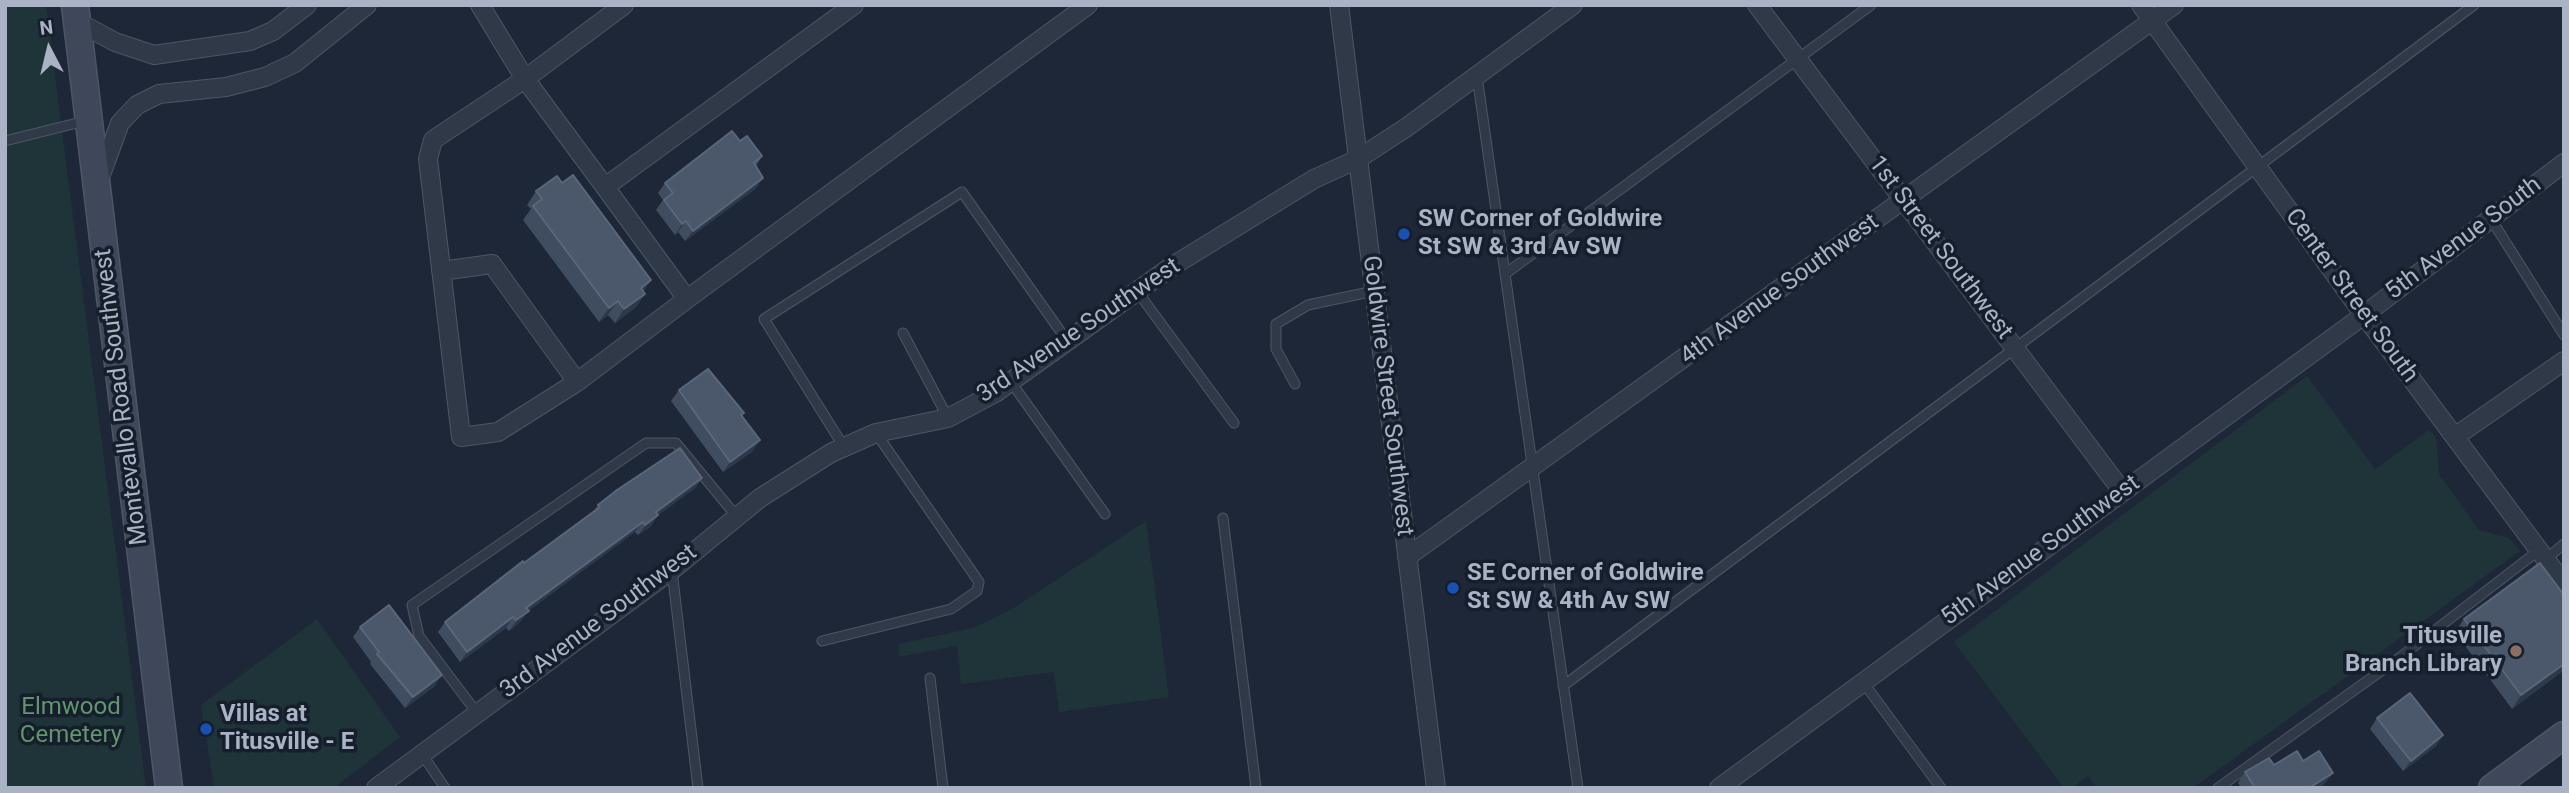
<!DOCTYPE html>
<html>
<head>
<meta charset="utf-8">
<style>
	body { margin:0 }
	#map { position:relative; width:2569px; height:793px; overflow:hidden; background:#1d2737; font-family:Roboto,sans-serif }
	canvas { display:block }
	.frame { position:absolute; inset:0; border:7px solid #aab3c5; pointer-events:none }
	.north { position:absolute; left:14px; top:14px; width:70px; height:70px; -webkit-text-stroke:5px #161e2b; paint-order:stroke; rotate:353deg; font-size:19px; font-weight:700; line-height:28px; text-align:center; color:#aab3c5 }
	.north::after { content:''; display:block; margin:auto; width:24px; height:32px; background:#aab3c5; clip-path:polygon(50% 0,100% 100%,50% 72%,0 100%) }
</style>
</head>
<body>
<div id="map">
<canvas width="2569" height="793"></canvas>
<div class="frame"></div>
<div class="north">N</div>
</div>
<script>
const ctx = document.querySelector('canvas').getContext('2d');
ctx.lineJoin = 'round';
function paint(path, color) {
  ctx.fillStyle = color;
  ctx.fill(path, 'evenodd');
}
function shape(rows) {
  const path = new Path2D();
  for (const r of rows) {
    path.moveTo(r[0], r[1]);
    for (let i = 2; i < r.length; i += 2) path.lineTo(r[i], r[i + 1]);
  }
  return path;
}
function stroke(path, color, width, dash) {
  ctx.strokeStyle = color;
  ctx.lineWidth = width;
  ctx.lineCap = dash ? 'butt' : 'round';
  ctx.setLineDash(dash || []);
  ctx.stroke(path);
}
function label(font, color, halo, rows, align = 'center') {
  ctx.font = font + ' Roboto,sans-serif';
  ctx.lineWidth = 7;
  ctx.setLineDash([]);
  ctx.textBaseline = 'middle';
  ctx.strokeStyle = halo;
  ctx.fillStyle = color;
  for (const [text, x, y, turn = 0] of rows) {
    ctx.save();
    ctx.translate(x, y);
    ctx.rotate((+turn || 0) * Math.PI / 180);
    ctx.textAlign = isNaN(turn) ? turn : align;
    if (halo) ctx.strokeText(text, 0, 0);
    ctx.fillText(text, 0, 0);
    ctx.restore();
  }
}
const green = shape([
	[5,5,46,5,146,788,5,788],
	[2307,376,2375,469,2429,430,2436,437,2439,474,2479,530,2509,538,2520,551,2193,788,2097,788,2088,776,2072,788,2064,788,1954,642],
	[1146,521,1169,697,1059,712,1054,672,961,684,957,646,899,657,898,644,973,628,1012,609],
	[317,619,400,737,334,788,214,788,201,705]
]);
const service = shape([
	[1477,76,1578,788],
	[5,141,85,121],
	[2491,219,2564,335],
	[1505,274,1871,5],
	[1137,291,1234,423],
	[903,333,948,418],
	[1011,382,1105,514],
	[1295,384,1276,349,1276,324,1308,305,1374,291],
	[844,447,764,319,962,192,1068,342],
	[1223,518,1256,788],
	[2545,560,2564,544],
	[672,571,698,788],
	[822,641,951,609,977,591,979,582,876,433],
	[930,678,943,788],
	[1863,682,1941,788],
	[1563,686,2474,5],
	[477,713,419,636,412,605,646,443,676,443,737,517],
	[422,754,445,788],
	[2218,788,2399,658,2538,551]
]);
const minor = shape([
	[480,5,525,79,433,140,428,159,461,437,498,432,577,382],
	[854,5,605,187,687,299,1088,5],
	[1339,5,1436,788],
	[1757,5,2122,491],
	[2141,5,2364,315,2564,584],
	[76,21,115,42,154,55,250,41,273,31,307,5],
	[99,180,120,123,137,105,159,94,226,87,265,77,295,63,367,5],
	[605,187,525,79,624,5],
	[441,271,492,264,577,382,687,299],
	[2456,436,2564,361],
	[1407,557,2174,5],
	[376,788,672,570,760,498,831,453,876,433,948,418,995,393,1171,267,1314,179,1358,159,1407,127,1573,5],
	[1719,788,2364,315,2564,163]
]);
const secondary = shape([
	[75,5,169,788],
	[2492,788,2564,735]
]);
const wall = shape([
	[762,156,756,166,763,178,755,189,685,241,678,232,675,235,656,210,663,200,658,193,665,183],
	[562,183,651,280,643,291,645,294,636,307,615,323,608,315,599,322,523,220,531,209,527,205,536,191],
	[679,390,744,413,742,415,753,451,723,472,671,401],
	[702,478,695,488,658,515,651,526,638,535,635,532,528,611,521,621,509,631,506,628,460,662,438,632,445,622,593,512,598,505],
	[2464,619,2564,670,2512,709,2455,632],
	[360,627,435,686,405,708,370,664,371,662,353,637],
	[2377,718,2443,735,2436,746,2403,771,2370,729],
	[2303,761,2333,773,2325,783,2319,788,2241,788,2238,783,2245,772,2274,765]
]);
const shadedWall = shape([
	[763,178,755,189,685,241,693,231],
	[686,221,678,232,675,235,682,224],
	[651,280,642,294,641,288],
	[645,294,636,307,615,323,624,309],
	[618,301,608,315,599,322,609,308],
	[760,440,753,451,723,472,730,462],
	[702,478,695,488,658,515,651,526,638,535,656,512],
	[643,522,635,532,528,611,521,621,509,631,526,608],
	[513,617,506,628,460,662,467,652],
	[2564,664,2564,670,2512,709,2521,695],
	[442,675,435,686,405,708,413,697],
	[2443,735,2436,746,2403,771,2411,761],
	[2333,773,2325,783,2319,788,2309,788]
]);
const building = shape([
	[732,131,740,141,747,136,762,156,754,163,763,178,693,231,686,221,682,224,664,200,673,193,665,183,732,131],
	[573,175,651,280,641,288,645,294,624,309,618,301,609,308,533,206,542,199,536,191,557,176,562,183,573,175],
	[708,369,744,413,741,415,760,440,730,462,679,390,708,369],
	[680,448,702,478,656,512,658,515,645,525,643,522,526,608,529,611,516,620,513,617,467,652,445,622,523,561,524,563,600,507,598,505,617,490,680,448],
	[2540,563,2564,595,2564,664,2521,695,2464,619,2540,563],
	[389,605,442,675,413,697,377,654,379,652,360,627,389,605],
	[2410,693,2443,735,2411,761,2377,718,2410,693],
	[2297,751,2303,761,2319,751,2333,773,2309,788,2255,788,2245,772,2269,758,2274,765,2297,751]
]);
const markers = [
	[1404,234,7,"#1a4fb4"],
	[1453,588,7,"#1a4fb4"],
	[2516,651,7,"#8d6e63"],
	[206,729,7,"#1a4fb4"]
];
const poiNames = [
	["SW Corner of Goldwire",1418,220],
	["St SW & 3rd Av SW",1418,248],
	["SE Corner of Goldwire",1467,574],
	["St SW & 4th Av SW",1467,602],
	["Titusville",2502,637,"right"],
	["Branch Library",2502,665,"right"],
	["Villas at",220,715],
	["Titusville - E",220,743]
];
const streetNames = [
	["5th Avenue South",2464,239,-37],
	["1st Street Southwest",1940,248,53],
	["4th Avenue Southwest",1780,290,-36],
	["Center Street South",2351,296,54],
	["3rd Avenue Southwest",1079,331,-34],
	["Goldwire Street Southwest",1387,396,83],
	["Montevallo Road Southwest",122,397,-97],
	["5th Avenue Southwest",2041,551,-36],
	["3rd Avenue Southwest",599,622,-37]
];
const parkNames = [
	["Elmwood",71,708],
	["Cemetery",71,736]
];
paint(green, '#1f3438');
stroke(service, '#4e5665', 11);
stroke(minor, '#4e5665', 20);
stroke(secondary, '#4e5665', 29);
stroke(service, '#303947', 9);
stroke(minor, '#303947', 18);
stroke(secondary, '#3e485a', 26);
paint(wall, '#404d60');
paint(shadedWall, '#2d394b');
paint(building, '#4b586b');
stroke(building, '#5a6679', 2);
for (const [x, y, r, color] of markers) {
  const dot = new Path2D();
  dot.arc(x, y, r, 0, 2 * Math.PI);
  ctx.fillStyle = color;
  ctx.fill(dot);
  stroke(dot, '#161e2b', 2.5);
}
label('bold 24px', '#aab3c5', '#161e2b', poiNames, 'left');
label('24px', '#aab3c5', '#161e2b', streetNames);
label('24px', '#60966e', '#161e2b', parkNames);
</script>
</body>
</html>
